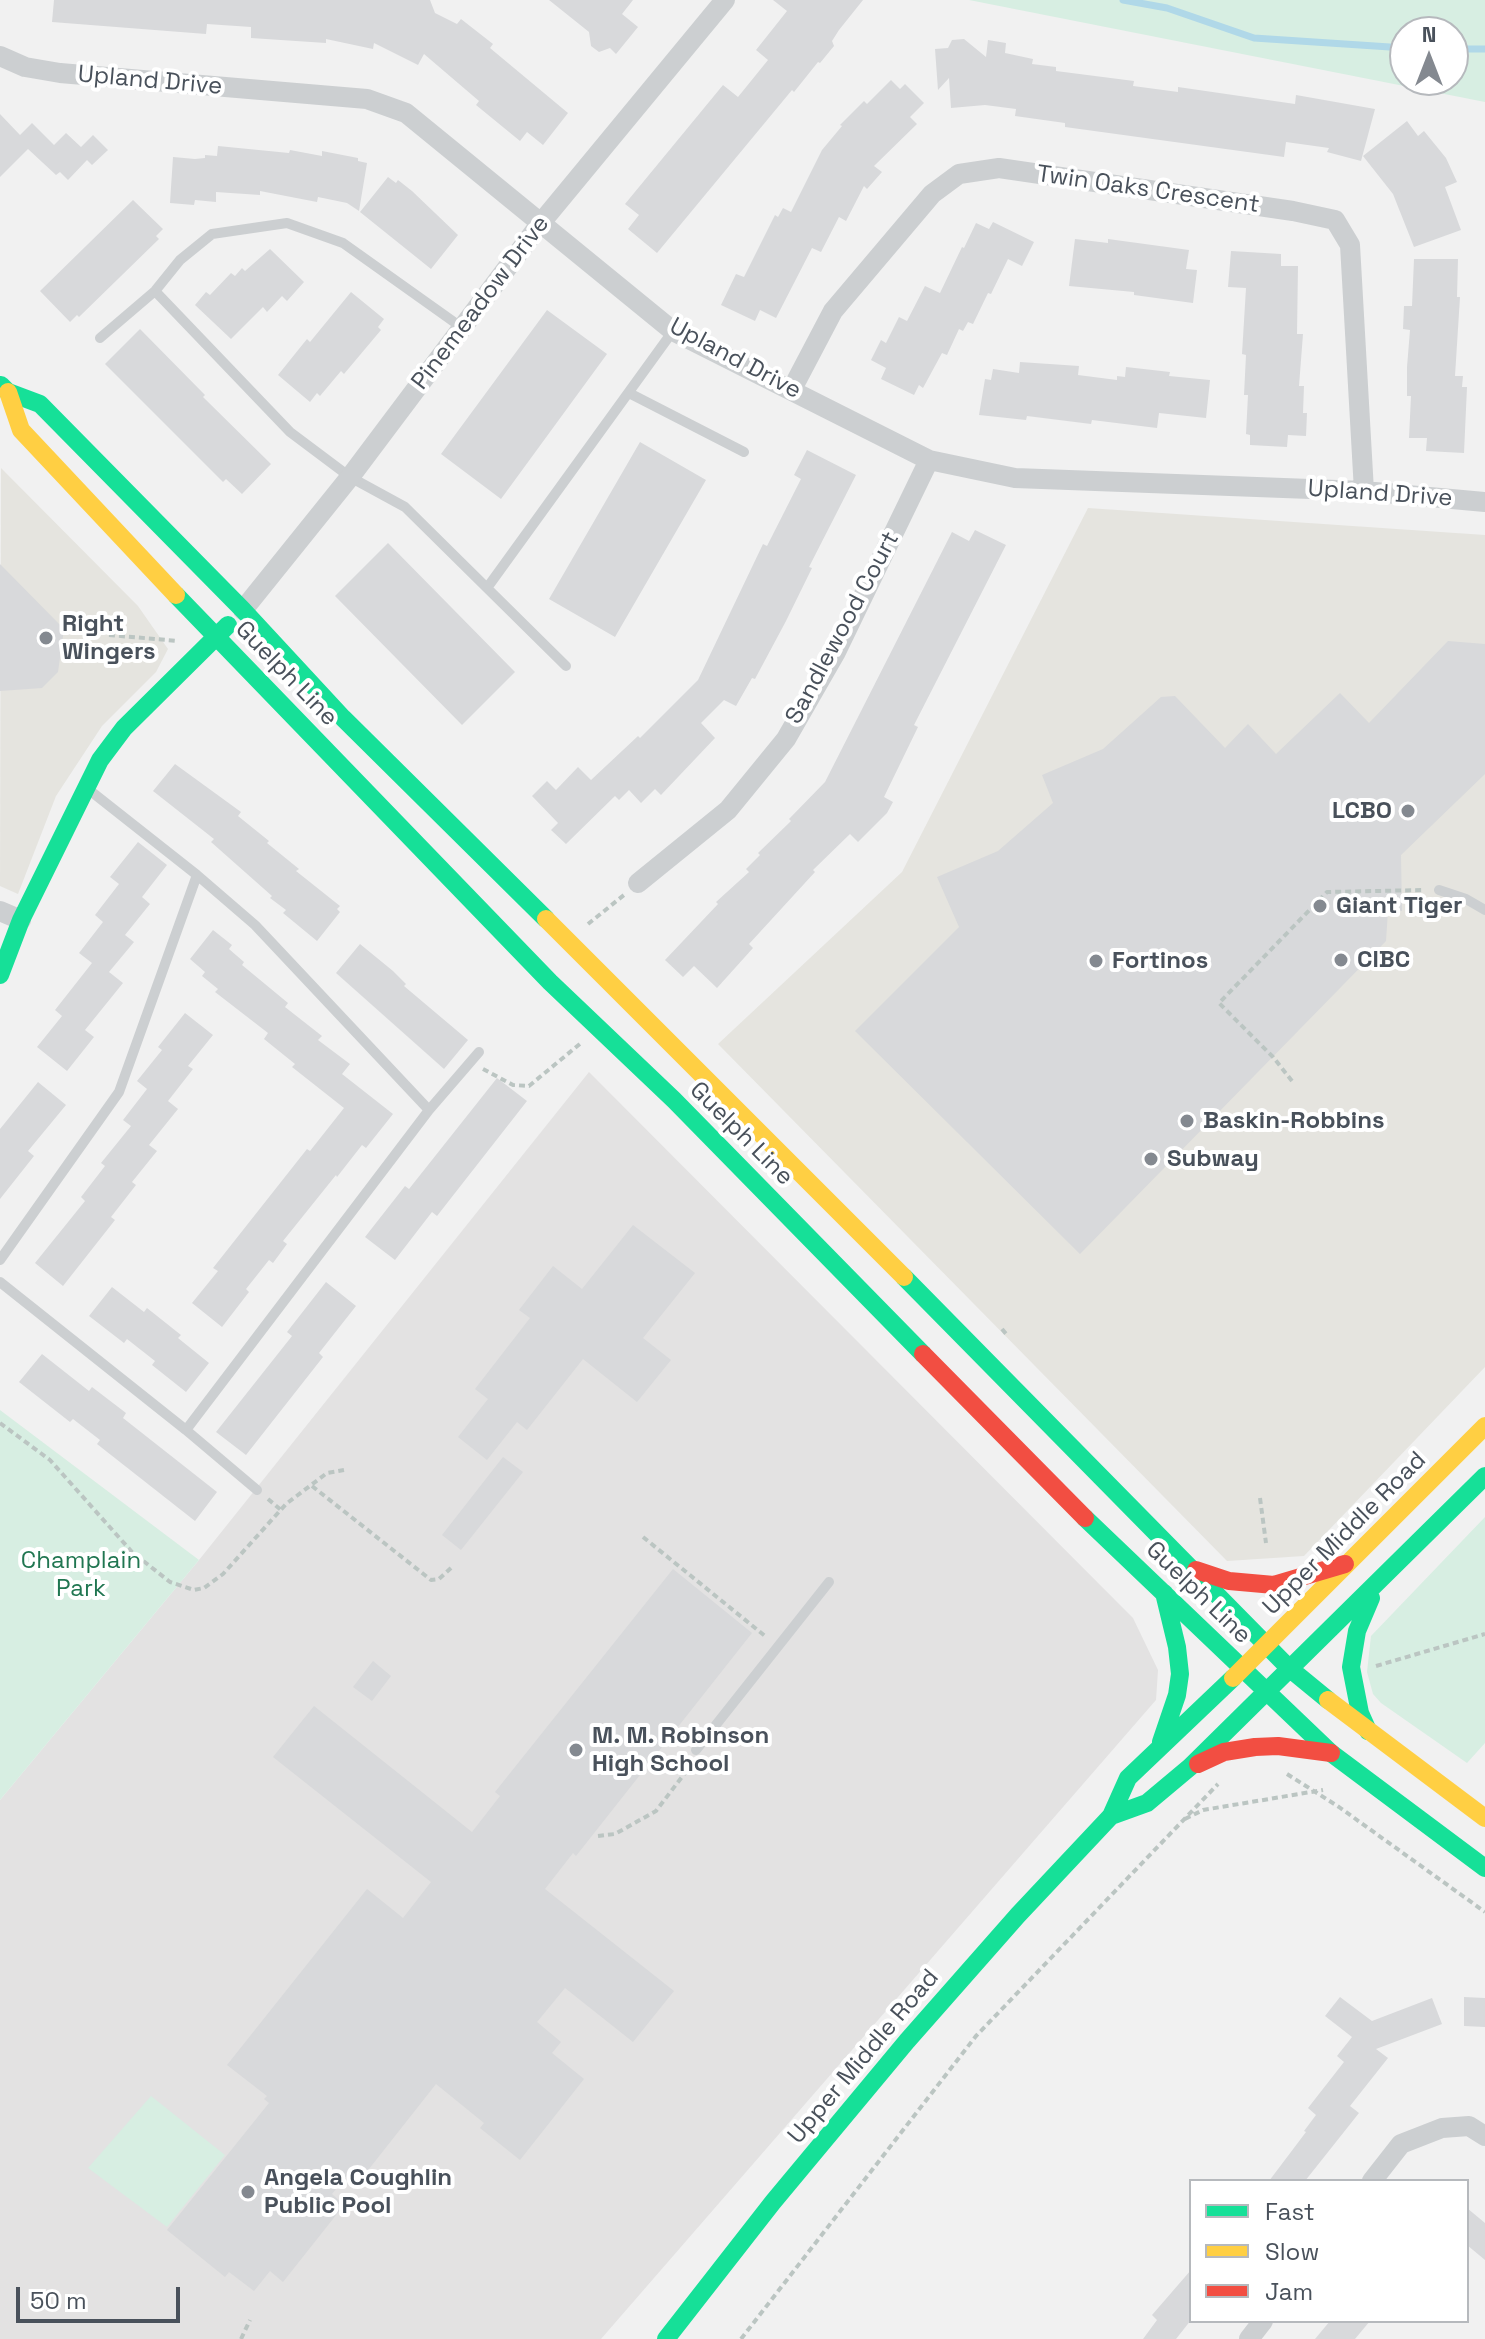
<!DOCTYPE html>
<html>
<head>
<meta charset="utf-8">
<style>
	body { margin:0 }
	#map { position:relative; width:1485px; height:2339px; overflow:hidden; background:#f1f1f1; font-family:"Space Grotesk",sans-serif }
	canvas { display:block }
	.legend { position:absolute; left:1189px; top:2179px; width:280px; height:144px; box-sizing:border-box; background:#fff; border:2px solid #b6b9bd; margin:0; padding:10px 14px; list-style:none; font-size:24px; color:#49515b }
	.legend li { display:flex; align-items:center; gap:16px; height:40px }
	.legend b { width:40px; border:2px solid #b6b9bd }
	.north { position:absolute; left:1389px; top:16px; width:80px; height:80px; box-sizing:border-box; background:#fff; border:2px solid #b6b9bd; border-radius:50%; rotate:0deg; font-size:22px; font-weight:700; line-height:32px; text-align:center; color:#49515b }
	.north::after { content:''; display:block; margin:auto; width:28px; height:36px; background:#848990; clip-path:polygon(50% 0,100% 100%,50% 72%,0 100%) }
	.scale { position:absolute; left:16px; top:2287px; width:164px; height:36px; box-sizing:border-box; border:4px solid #49515b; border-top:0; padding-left:10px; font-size:24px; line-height:28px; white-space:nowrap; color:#49515b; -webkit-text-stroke:6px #fff; paint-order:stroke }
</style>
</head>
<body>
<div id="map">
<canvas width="1485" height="2339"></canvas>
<ul class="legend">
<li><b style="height:10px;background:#16e098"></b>Fast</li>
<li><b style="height:10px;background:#ffcf43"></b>Slow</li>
<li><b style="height:10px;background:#f24e42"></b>Jam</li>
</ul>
<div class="north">N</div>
<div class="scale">50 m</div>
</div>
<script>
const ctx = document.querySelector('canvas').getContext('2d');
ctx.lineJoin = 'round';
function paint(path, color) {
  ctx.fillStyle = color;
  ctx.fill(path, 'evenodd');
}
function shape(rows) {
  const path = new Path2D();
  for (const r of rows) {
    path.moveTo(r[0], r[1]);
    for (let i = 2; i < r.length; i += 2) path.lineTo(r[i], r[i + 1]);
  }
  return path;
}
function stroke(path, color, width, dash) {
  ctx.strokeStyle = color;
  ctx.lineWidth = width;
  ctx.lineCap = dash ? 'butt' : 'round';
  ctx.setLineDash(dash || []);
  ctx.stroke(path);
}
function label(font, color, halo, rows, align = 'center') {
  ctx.font = font + ' "Space Grotesk",sans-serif';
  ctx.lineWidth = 8;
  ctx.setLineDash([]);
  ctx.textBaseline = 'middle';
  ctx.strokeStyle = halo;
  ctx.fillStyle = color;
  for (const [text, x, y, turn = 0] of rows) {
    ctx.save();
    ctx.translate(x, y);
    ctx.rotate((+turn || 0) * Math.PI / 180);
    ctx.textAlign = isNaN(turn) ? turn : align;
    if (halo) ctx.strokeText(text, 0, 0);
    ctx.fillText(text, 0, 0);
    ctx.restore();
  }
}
const commercial = shape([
	[1,468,138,606,168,649,156,672,102,726,56,796,18,894,0,886],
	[1088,508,1485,535,1485,1367,1304,1556,1227,1561,718,1044,902,872]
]);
const education = shape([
	[589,1072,1133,1618,1158,1670,1156,1700,601,2339,0,2339,0,1800,199,1560]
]);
const green = shape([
	[969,0,1485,0,1485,102],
	[1453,32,1453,80,1405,80,1405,32],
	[0,1410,199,1560,0,1800],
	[1485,1517,1485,1743,1467,1763,1381,1703,1373,1694,1367,1672,1371,1636],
	[151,2096,225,2155,167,2227,88,2168]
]);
const stream = shape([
	[1123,0,1167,8,1254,38,1405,48],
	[1453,49,1485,49]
]);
const building = shape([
	[54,0,430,0,435,13,457,24,461,19,493,44,490,48,568,113,543,145,527,132,520,141,476,105,479,101,424,54,418,65,374,43,373,49,326,39,326,43,251,38,251,27,207,24,206,34,52,22],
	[549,0,633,0,622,14,638,27,616,54,610,48,599,52,591,46,589,32],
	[773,0,863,0,839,30,832,41,834,46,820,63,818,62,794,92,792,90,657,253,628,229,639,215,625,204,723,85,738,97,768,60,756,50,787,11],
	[964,39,986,57,988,40,1006,43,1005,53,1033,59,1032,64,1056,67,1056,71,1134,81,1133,86,1178,92,1178,87,1295,104,1296,95,1375,109,1361,161,1327,152,1329,148,1286,142,1284,157,1065,127,1065,123,1015,116,1016,109,985,105,951,108,949,78,938,90,935,49,948,48,952,40],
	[891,80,900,89,905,84,924,103,910,117,917,124,874,166,882,172,867,189,864,186,846,221,839,217,821,252,812,248,776,318,760,310,755,321,721,305,736,274,744,277,775,215,778,217,783,208,791,212,822,150,842,126,840,125,864,101,867,104],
	[0,114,20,135,32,123,54,145,66,133,81,147,93,135,108,150,92,165,87,160,68,180,60,172,56,175,28,149,0,177],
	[1407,121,1418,136,1424,131,1446,158,1457,182,1445,187,1461,230,1414,247,1393,194,1363,156],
	[218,146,289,153,290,150,322,156,322,151,358,158,358,161,367,163,359,211,347,203,318,197,317,202,260,191,260,195,216,192,216,202,195,200,194,205,170,203,173,157,195,159,205,158,205,155,217,156],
	[388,177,396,183,398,180,412,191,458,235,431,269,360,212],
	[133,200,163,229,156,236,159,239,79,317,77,315,70,322,40,291],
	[993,222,1034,242,1022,266,1008,259,991,294,988,293,973,324,968,322,963,331,959,329,947,355,942,353,923,388,919,385,914,395,881,379,886,368,871,360,881,340,886,343,899,317,907,321,925,286,940,293,962,247,964,248,976,223,989,229],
	[1075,239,1108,243,1108,239,1189,250,1186,269,1197,270,1193,303,1134,295,1134,292,1069,286],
	[270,249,304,282,287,301,282,296,267,312,263,307,231,339,195,305,206,292,210,295,231,273,235,276,242,268,245,271],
	[1231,251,1281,254,1281,266,1298,266,1297,334,1303,334,1299,386,1304,386,1303,413,1307,413,1306,436,1288,435,1287,447,1250,445,1250,435,1246,434,1248,395,1244,395,1246,355,1242,354,1246,288,1228,287],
	[1414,259,1458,259,1457,297,1460,297,1455,376,1463,376,1462,387,1467,387,1464,453,1426,451,1427,438,1409,438,1411,396,1407,396,1407,367,1410,330,1403,329,1404,306,1412,306],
	[351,292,384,319,378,327,381,330,344,374,341,371,320,396,317,393,310,402,278,375,307,339,310,342],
	[547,310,607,354,501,499,441,454],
	[140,329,205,395,203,397,271,464,242,494,226,479,223,482,105,364],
	[1020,362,1079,366,1078,375,1117,380,1117,376,1125,377,1126,367,1170,372,1169,376,1210,380,1206,418,1159,413,1157,428,1092,420,1091,424,1027,416,1026,420,979,415,985,379,991,380,993,369,1019,373],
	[640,442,706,480,615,637,549,599],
	[807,450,856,475,809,567,812,568,786,621,755,679,752,678,736,706,724,700,701,723,715,738,661,795,655,789,641,803,629,790,619,800,615,796,566,844,551,830,558,823,532,796,547,781,556,790,578,767,591,780,638,736,640,738,698,680,763,544,767,546,801,479,794,475],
	[975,530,1006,545,914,725,918,727,884,797,893,802,887,813,858,842,850,834,813,870,815,872,749,944,753,948,717,988,694,966,683,977,665,960,718,904,716,902,749,872,746,869,760,855,758,853,791,821,789,819,825,782,952,532,969,541],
	[388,543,515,672,462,725,335,596],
	[0,564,64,629,58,672,42,688,0,691],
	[1448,641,1485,644,1485,774,1401,855,1402,911,1388,911,1386,941,1080,1254,855,1031,959,927,937,877,998,851,1053,803,1042,775,1103,749,1161,697,1175,696,1225,748,1248,724,1276,754,1340,693,1369,723],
	[175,764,241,812,238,816,269,841,267,843,299,869,296,871,340,906,337,909,340,912,317,941,283,913,286,910,270,898,272,896,211,842,214,839,153,791],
	[138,842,167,865,142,897,150,904,125,935,134,942,109,972,123,983,85,1030,94,1037,67,1071,37,1047,62,1016,55,1010,92,963,79,953,103,922,95,915,119,884,110,877],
	[213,930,232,945,229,949,244,962,242,965,288,1003,285,1007,322,1036,318,1040,350,1064,342,1074,393,1114,366,1148,362,1145,337,1177,336,1175,283,1241,287,1244,273,1263,269,1260,246,1289,249,1292,222,1327,192,1303,218,1271,213,1268,307,1149,310,1151,344,1108,292,1067,295,1064,264,1039,268,1033,215,992,218,989,202,976,205,972,190,959],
	[360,944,393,971,406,984,404,986,468,1040,444,1069,336,973],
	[185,1013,213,1035,188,1066,193,1069,168,1101,178,1109,149,1145,157,1151,132,1182,136,1185,111,1217,115,1220,63,1286,35,1263,85,1201,81,1197,105,1166,101,1163,131,1126,123,1120,147,1089,137,1081,162,1050,158,1047],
	[497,1078,527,1101,437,1216,432,1212,395,1260,365,1237,405,1186,409,1189],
	[38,1082,66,1105,28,1151,34,1156,0,1199,0,1129],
	[633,1225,695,1273,643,1338,671,1360,637,1402,583,1359,527,1430,517,1422,487,1460,458,1437,488,1399,475,1389,530,1318,519,1310,553,1266,582,1289],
	[326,1282,356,1306,319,1353,323,1357,246,1455,216,1432,292,1336,287,1332],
	[112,1287,144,1312,147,1308,181,1335,178,1338,209,1363,186,1392,152,1365,155,1361,127,1339,124,1343,89,1316],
	[42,1354,89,1391,92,1387,126,1413,123,1418,217,1492,195,1521,97,1444,100,1440,73,1419,70,1422,19,1382],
	[503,1457,523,1472,461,1550,442,1535],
	[673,1569,752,1633,576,1856,573,1853,545,1889,674,1991,633,2042,565,1988,537,2022,561,2042,552,2053,584,2079,520,2160,480,2128,484,2123,436,2084,365,2174,355,2165,332,2194,344,2205,283,2282,270,2271,254,2291,229,2272,225,2277,167,2230,269,2103,264,2099,267,2096,227,2065,367,1889,403,1918,431,1882,273,1757,314,1706,472,1832,500,1796,495,1792],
	[373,1661,391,1676,372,1701,353,1687],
	[1340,1997,1372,2021,1432,1998,1442,2024,1376,2049,1388,2058,1350,2106,1359,2113,1305,2181,1269,2181,1306,2132,1304,2131,1316,2115,1308,2108,1344,2062,1337,2056,1352,2037,1325,2016],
	[1464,1997,1485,1998,1485,2027,1464,2026],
	[1467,2208,1485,2223,1485,2260,1467,2245],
	[1191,2270,1191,2320,1176,2339,1143,2339,1157,2320,1152,2315],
	[1330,2321,1370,2321,1355,2339,1315,2339]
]);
const path = shape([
	[109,635,178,641],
	[588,924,624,895],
	[483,1069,513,1085,529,1086,581,1043],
	[1292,1081,1273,1057,1219,1003,1327,892,1424,890],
	[1002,1329,1007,1335],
	[0,1423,50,1460,132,1552,170,1582,194,1590,204,1588,223,1574,286,1504,327,1473,344,1470],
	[312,1486,431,1580,439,1579,451,1568],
	[1260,1498,1266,1543],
	[268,1499,281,1510],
	[643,1537,765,1636],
	[1376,1666,1485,1634],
	[1287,1774,1339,1807,1485,1912],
	[1185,1819,1203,1810,1323,1790],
	[598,1836,615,1834,656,1811,691,1765],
	[241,2339,250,2320],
	[741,2339,976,2036,1218,1784]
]);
const lane = shape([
	[155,291,290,432,350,477,405,507,566,666],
	[100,338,155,291,180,260,212,234,287,223,343,243,461,327],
	[629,393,744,452],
	[487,588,673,331],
	[88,789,197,875,255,925,429,1110],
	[1439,890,1466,899,1485,910],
	[0,1260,119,1092,197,875],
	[0,1282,186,1430,257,1490],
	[186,1430,429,1110,479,1052],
	[696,1750,829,1582]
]);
const street = shape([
	[0,56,25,67,60,73,367,99,406,113,673,331,929,460,1015,478,1364,491,1485,502],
	[792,389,833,311,932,194,959,174,999,168,1293,211,1335,220,1350,245,1364,491],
	[243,610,350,477,540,224,725,0],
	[638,883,728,810,786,739,836,652,929,460],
	[0,911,21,920],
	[1372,2181,1401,2144,1442,2128,1469,2126,1485,2136],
	[1249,2339,1263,2321]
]);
const fast = shape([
	[1,385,8,392,40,404,243,610,343,718,546,919],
	[176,595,550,982,674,1100,923,1354],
	[0,975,21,920,100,760,124,728,228,625],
	[904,1277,1289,1668,1328,1700],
	[1085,1518,1331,1753,1485,1868],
	[1368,1731,1360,1713,1351,1667,1357,1631,1371,1598],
	[1161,1742,1177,1695,1180,1674,1177,1647,1164,1593],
	[1111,1816,1147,1803,1190,1767,1485,1476],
	[666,2339,773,2202,907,2041,1018,1915,1111,1816,1128,1778,1233,1678]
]);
const slow = shape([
	[8,392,21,430,176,595],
	[546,919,904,1277],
	[1233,1678,1485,1426],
	[1328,1700,1485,1818]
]);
const jam = shape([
	[923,1354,1085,1518],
	[1196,1570,1229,1581,1274,1585,1345,1564],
	[1198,1764,1224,1752,1255,1747,1278,1746,1331,1753]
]);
const markers = [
	[46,638,8,"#848990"],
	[1408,811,8,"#848990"],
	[1320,906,8,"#848990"],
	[1341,960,8,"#848990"],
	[1096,961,8,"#848990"],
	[1187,1121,8,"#848990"],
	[1151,1159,8,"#848990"],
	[576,1750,8,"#848990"],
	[248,2192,8,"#848990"]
];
const streetNames = [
	["Upland Drive",150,81,5],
	["Twin Oaks Crescent",1148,190,8],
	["Pinemeadow Drive",481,303,-53],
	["Upland Drive",735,359,28],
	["Upland Drive",1380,494,4],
	["Sandlewood Court",843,628,-62],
	["Guelph Line",286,674,46],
	["Guelph Line",741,1134,45],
	["Upper Middle Road",1345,1534,-45],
	["Guelph Line",1198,1593,44],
	["Upper Middle Road",864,2057,-50]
];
const poiNames = [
	["Right",62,624],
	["Wingers",62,652],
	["LCBO",1392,811,"right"],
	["Giant Tiger",1336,906],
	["CIBC",1357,960],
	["Fortinos",1112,961],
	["Baskin-Robbins",1203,1121],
	["Subway",1167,1159],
	["M. M. Robinson",592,1736],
	["High School",592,1764],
	["Angela Coughlin",264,2178],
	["Public Pool",264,2206]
];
const parkNames = [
	["Champlain",81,1561],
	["Park",81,1589]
];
paint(commercial, '#e5e4df');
paint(education, '#e3e2e2');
paint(green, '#d7eee2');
stroke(stream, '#b0d8e8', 7);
paint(building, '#d8d9db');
stroke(path, '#bbc5c2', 4, [6, 4]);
stroke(lane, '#cccfd1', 10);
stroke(street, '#cccfd1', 20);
stroke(fast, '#16e098', 18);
stroke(slow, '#ffcf43', 18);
stroke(jam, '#f24e42', 18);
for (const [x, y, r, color] of markers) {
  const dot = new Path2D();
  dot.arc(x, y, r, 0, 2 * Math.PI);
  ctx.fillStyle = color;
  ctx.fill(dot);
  stroke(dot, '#fff', 3);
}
label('24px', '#49515b', '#fff', streetNames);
label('bold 24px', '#49515b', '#fff', poiNames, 'left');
label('24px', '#207651', '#fff', parkNames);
</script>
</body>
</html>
